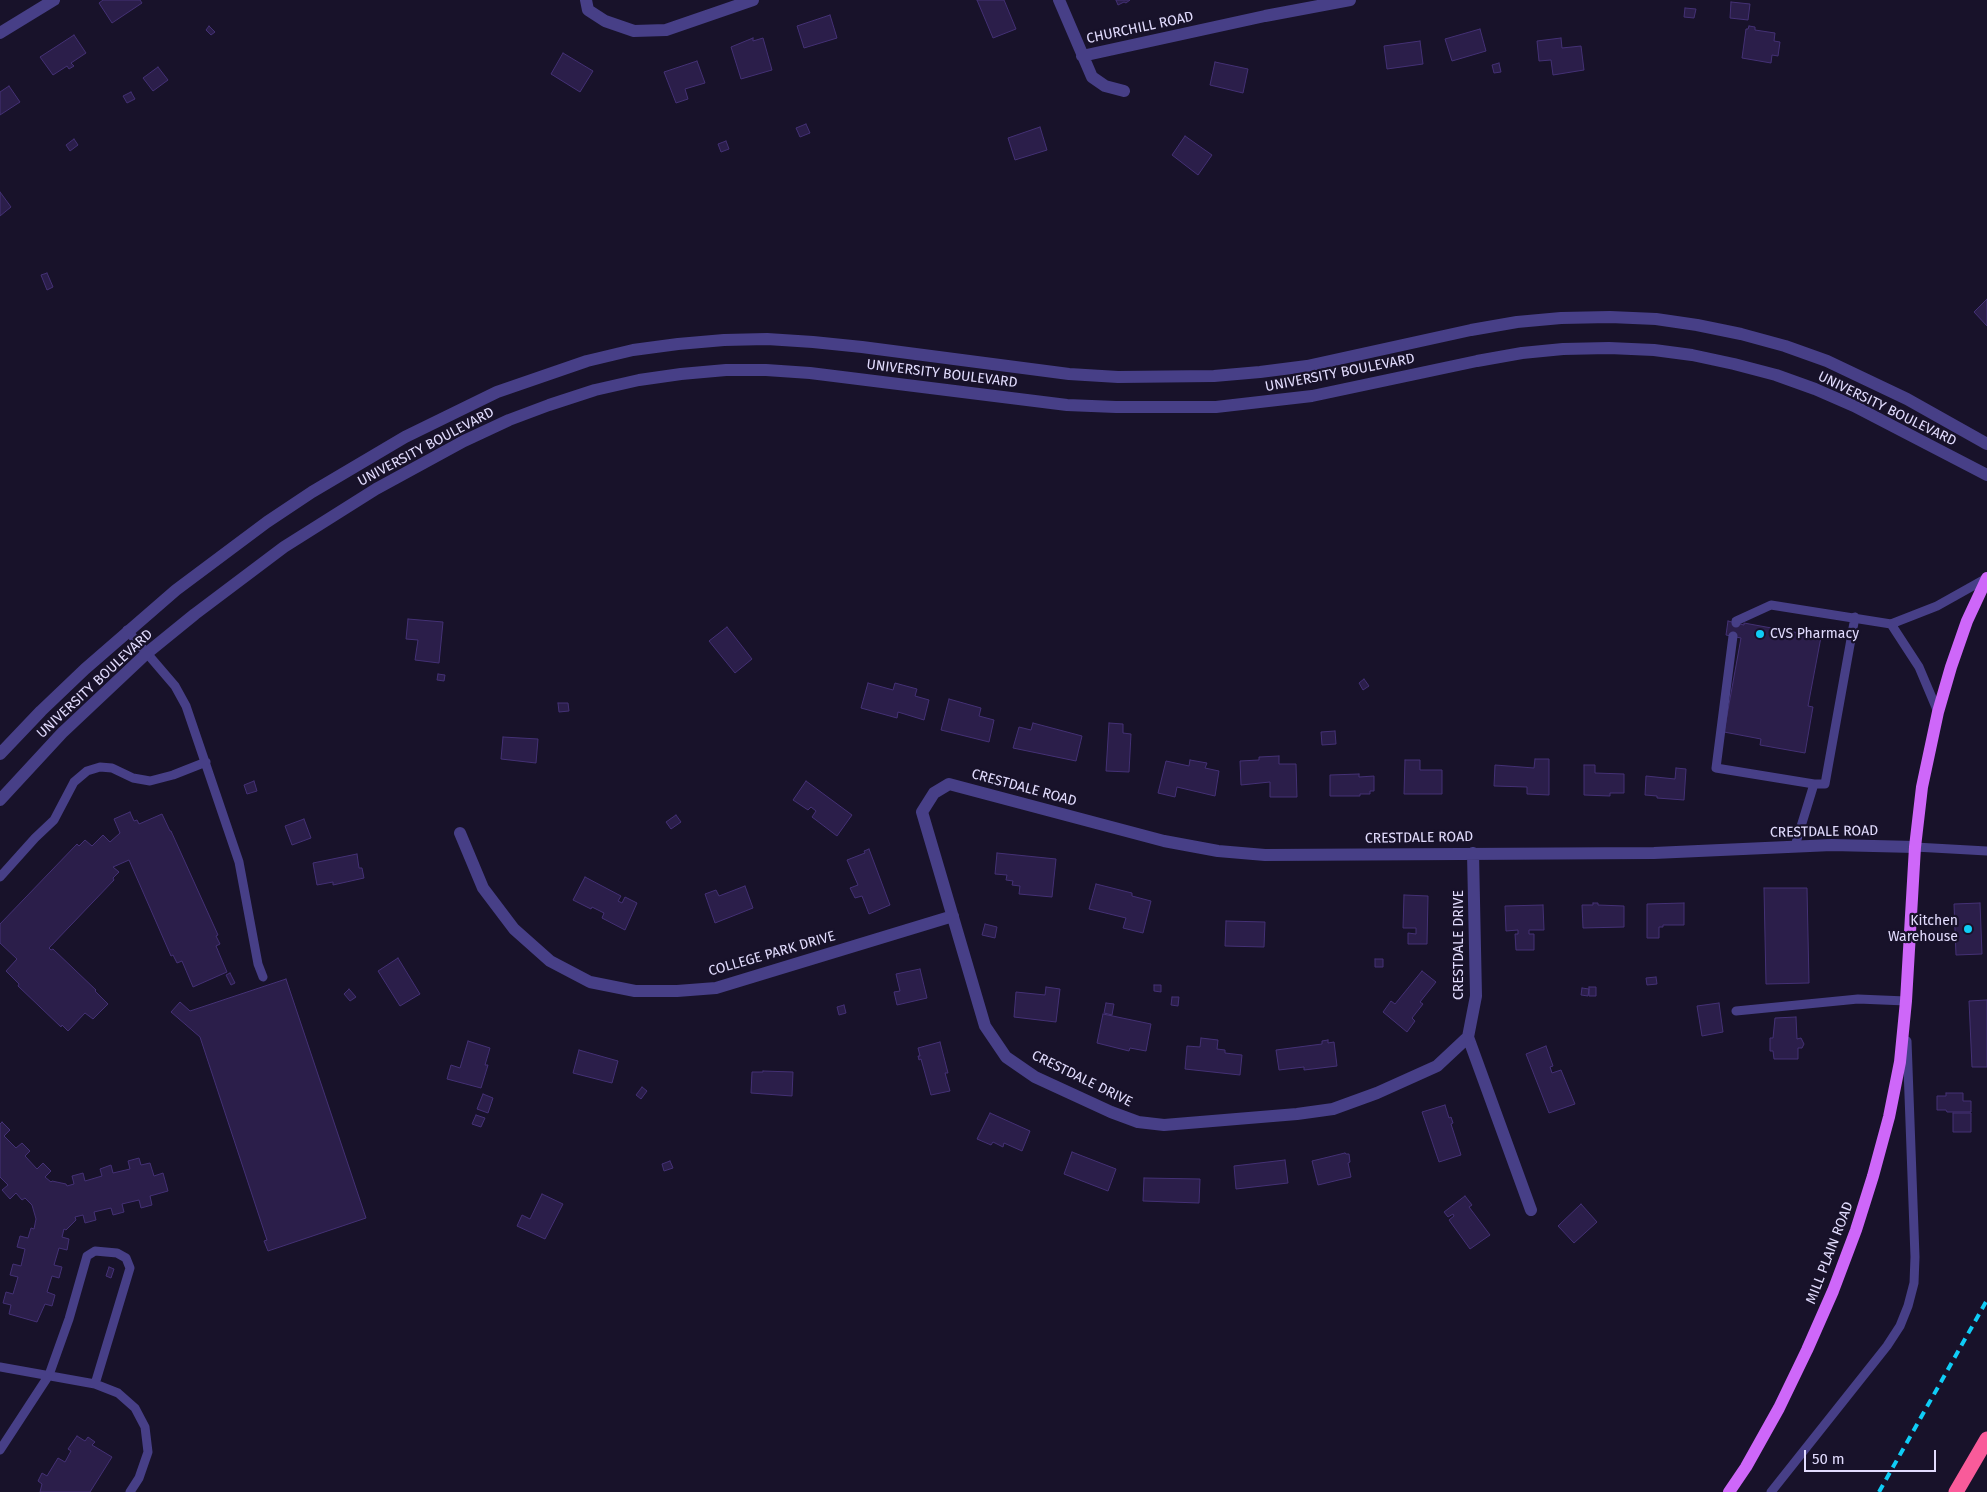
<!DOCTYPE html>
<html>
<head>
<meta charset="utf-8">
<style>
	body { margin:0 }
	#map { position:relative; width:1987px; height:1492px; overflow:hidden; background:#18122a; font-family:"Fira Sans",sans-serif }
	canvas { display:block }
	.scale { position:absolute; left:1804px; top:1450px; width:132px; height:22px; box-sizing:border-box; border:2px solid #e2dcfe; border-top:0; padding-left:6px; font-size:15px; line-height:18px; white-space:nowrap; color:#e2dcfe; -webkit-text-stroke:4px #18122a; paint-order:stroke }
</style>
</head>
<body>
<div id="map">
<canvas width="1987" height="1492"></canvas>
<div class="scale">50 m</div>
</div>
<script>
const ctx = document.querySelector('canvas').getContext('2d');
ctx.lineJoin = 'round';
function paint(path, color) {
  ctx.fillStyle = color;
  ctx.fill(path, 'evenodd');
}
function shape(rows) {
  const path = new Path2D();
  for (const r of rows) {
    path.moveTo(r[0], r[1]);
    for (let i = 2; i < r.length; i += 2) path.lineTo(r[i], r[i + 1]);
  }
  return path;
}
function stroke(path, color, width, dash) {
  ctx.strokeStyle = color;
  ctx.lineWidth = width;
  ctx.lineCap = dash ? 'butt' : 'round';
  ctx.setLineDash(dash || []);
  ctx.stroke(path);
}
function label(font, color, halo, rows, align = 'center') {
  ctx.font = font + ' "Fira Sans",sans-serif';
  ctx.lineWidth = 4.5;
  ctx.setLineDash([]);
  ctx.textBaseline = 'middle';
  ctx.strokeStyle = halo;
  ctx.fillStyle = color;
  for (const [text, x, y, turn = 0] of rows) {
    ctx.save();
    ctx.translate(x, y);
    ctx.rotate((+turn || 0) * Math.PI / 180);
    ctx.textAlign = isNaN(turn) ? turn : align;
    if (halo) ctx.strokeText(text, 0, 0);
    ctx.fillText(text, 0, 0);
    ctx.restore();
  }
}
const building = shape([
	[103,0,140,0,142,3,112,23,99,3,103,0],
	[977,0,1004,0,1016,29,993,38,977,0],
	[1116,0,1130,0,1126,3,1124,2,1118,5,1116,0],
	[1731,2,1750,4,1748,20,1730,18,1731,2],
	[1685,8,1696,9,1694,18,1684,17,1685,8],
	[830,15,837,38,804,48,797,26,830,15],
	[209,26,215,32,211,35,206,30,209,26],
	[1749,26,1755,27,1755,30,1775,33,1774,41,1780,42,1778,56,1772,55,1771,63,1742,58,1746,29,1748,29,1749,26],
	[1480,29,1486,51,1452,61,1445,39,1480,29],
	[74,35,86,53,71,63,74,66,69,69,67,66,53,75,40,57,74,35],
	[753,38,753,41,763,38,772,70,741,79,731,47,753,38],
	[1561,38,1562,48,1581,46,1584,70,1553,75,1551,60,1539,61,1537,41,1561,38],
	[1420,41,1423,64,1387,69,1384,46,1420,41],
	[563,53,593,71,580,92,551,74,563,53],
	[697,61,705,83,685,89,688,99,676,103,664,72,697,61],
	[1215,62,1248,69,1243,93,1210,85,1215,62],
	[1499,63,1501,72,1494,73,1492,65,1499,63],
	[158,67,168,80,153,91,143,78,158,67],
	[9,86,20,102,0,115,0,92,9,86],
	[131,92,135,99,127,103,123,96,131,92],
	[806,124,810,133,800,137,796,128,806,124],
	[1040,127,1047,150,1015,160,1008,138,1040,127],
	[1185,136,1212,155,1198,175,1172,155,1185,136],
	[74,139,78,145,70,151,66,145,74,139],
	[726,141,729,149,721,152,718,144,726,141],
	[0,192,11,207,0,216,0,192],
	[47,273,53,287,47,290,41,275,47,273],
	[1987,299,1987,326,1974,312,1987,299],
	[408,619,443,622,439,663,415,660,418,640,406,639,408,619],
	[1728,621,1744,625,1744,623,1821,637,1808,706,1813,707,1805,753,1760,745,1761,739,1724,732,1741,638,1726,635,1728,621],
	[727,627,752,659,735,673,709,641,727,627],
	[438,674,445,675,444,681,437,680,438,674],
	[1364,679,1369,686,1363,690,1359,683,1364,679],
	[868,683,893,690,895,683,917,689,915,696,929,700,924,720,898,712,897,718,861,708,868,683],
	[949,699,981,708,979,716,994,720,989,742,941,730,949,699],
	[558,703,568,703,569,711,559,712,558,703],
	[1033,723,1082,736,1076,761,1013,748,1019,727,1031,730,1033,723],
	[1109,723,1123,724,1123,733,1131,734,1129,772,1106,771,1109,723],
	[1335,731,1336,744,1322,745,1321,732,1335,731],
	[503,737,538,739,536,763,501,759,503,737],
	[1279,756,1279,764,1296,764,1297,797,1270,797,1270,782,1241,785,1240,761,1259,760,1259,757,1279,756],
	[1535,759,1549,759,1549,795,1527,794,1527,787,1494,786,1495,765,1534,768,1535,759],
	[1190,760,1207,763,1205,768,1219,771,1215,796,1177,787,1175,797,1158,793,1166,761,1189,766,1190,760],
	[1405,760,1420,760,1420,770,1442,770,1442,794,1404,794,1405,760],
	[1584,765,1595,765,1595,773,1624,774,1624,793,1610,793,1610,796,1584,795,1584,765],
	[1676,768,1686,769,1684,800,1657,798,1657,796,1645,795,1646,776,1675,779,1676,768],
	[1359,774,1359,777,1374,776,1374,791,1370,791,1370,794,1360,794,1360,796,1330,796,1330,775,1359,774],
	[254,781,257,791,247,794,244,785,254,781],
	[806,781,852,815,837,836,812,817,816,811,811,807,808,810,793,800,806,781],
	[130,812,134,821,137,820,139,824,162,814,170,831,171,831,218,935,216,936,220,944,216,946,227,972,193,987,182,961,177,963,173,955,171,956,129,860,113,867,119,872,113,878,114,880,49,948,51,950,53,949,96,990,95,991,108,1004,93,1019,85,1013,68,1031,62,1025,61,1027,18,986,19,984,6,971,17,959,0,943,0,924,77,844,79,846,85,840,92,846,103,835,110,842,120,833,114,819,130,812],
	[676,815,681,822,671,829,666,822,676,815],
	[304,819,311,838,292,845,285,826,304,819],
	[869,849,890,905,869,914,862,896,855,898,850,888,858,885,847,860,865,853,864,851,869,849],
	[997,853,1056,859,1052,897,1019,894,1020,886,1012,885,1013,881,1006,880,1007,875,995,874,997,853],
	[357,854,359,868,362,868,364,878,333,885,333,882,317,885,313,863,357,854],
	[585,877,621,896,618,901,622,903,625,897,637,903,625,930,602,918,604,913,592,907,591,909,573,900,585,877],
	[1096,884,1132,893,1132,896,1151,901,1143,933,1123,928,1126,918,1089,909,1096,884],
	[745,886,753,908,715,923,705,894,716,890,719,896,745,886],
	[1764,888,1807,888,1809,983,1766,984,1764,888],
	[1404,895,1428,896,1427,944,1408,944,1408,933,1416,934,1416,928,1403,928,1404,895],
	[1593,903,1598,903,1598,905,1624,906,1624,927,1583,928,1582,905,1593,905,1593,903],
	[1684,903,1684,925,1663,925,1663,927,1659,927,1659,938,1647,938,1647,904,1684,903],
	[1980,903,1982,954,1956,955,1954,904,1980,903],
	[1543,905,1544,930,1529,930,1529,934,1534,934,1534,950,1516,950,1515,934,1518,934,1518,930,1506,931,1505,906,1543,905],
	[1226,921,1265,922,1264,947,1225,946,1226,921],
	[985,924,997,927,995,938,982,935,985,924],
	[398,958,420,994,400,1006,378,971,398,958],
	[1375,959,1383,959,1383,967,1375,967,1375,959],
	[920,969,927,998,897,1005,894,992,900,991,896,974,920,969],
	[1422,971,1436,982,1420,1002,1423,1004,1412,1018,1415,1021,1407,1032,1383,1012,1391,1001,1395,1004,1422,971],
	[230,973,235,983,231,985,226,975,230,973],
	[1656,977,1657,984,1647,985,1646,978,1656,977],
	[286,979,366,1218,268,1251,264,1241,267,1240,200,1037,171,1012,180,1002,190,1011,286,979],
	[1154,985,1161,985,1161,992,1154,991,1154,985],
	[1046,987,1060,989,1056,1022,1014,1017,1016,992,1045,995,1046,987],
	[1589,987,1596,987,1596,996,1589,996,1589,987],
	[1582,988,1589,989,1588,996,1581,995,1582,988],
	[349,989,356,997,350,1001,344,994,349,989],
	[1172,997,1179,997,1178,1006,1171,1005,1172,997],
	[1987,1000,1987,1067,1972,1067,1969,1001,1987,1000],
	[1106,1003,1114,1004,1112,1015,1104,1013,1106,1003],
	[1719,1003,1723,1032,1702,1036,1697,1006,1719,1003],
	[844,1005,846,1013,839,1015,837,1007,844,1005],
	[1103,1014,1151,1024,1146,1051,1130,1048,1129,1051,1097,1043,1103,1014],
	[1796,1017,1797,1039,1801,1038,1804,1044,1802,1048,1798,1048,1798,1059,1774,1059,1773,1051,1770,1051,1770,1038,1773,1038,1775,1018,1796,1017],
	[1201,1038,1218,1040,1217,1049,1225,1050,1225,1053,1242,1055,1240,1075,1185,1069,1187,1046,1200,1047,1201,1038],
	[1328,1040,1328,1043,1334,1042,1337,1066,1304,1070,1304,1067,1279,1070,1276,1050,1322,1044,1322,1041,1328,1040],
	[468,1041,490,1048,485,1065,488,1065,481,1088,447,1079,451,1065,460,1068,468,1041],
	[940,1042,948,1073,945,1073,950,1091,931,1095,921,1059,919,1060,918,1056,920,1056,918,1048,940,1042],
	[1546,1046,1553,1066,1550,1067,1552,1073,1561,1070,1575,1104,1549,1113,1526,1054,1546,1046],
	[579,1050,618,1061,612,1083,573,1073,579,1050],
	[763,1071,793,1072,792,1096,751,1093,752,1072,763,1072,763,1071],
	[642,1087,647,1091,641,1099,636,1095,642,1087],
	[1946,1093,1963,1093,1963,1101,1971,1101,1971,1112,1947,1112,1946,1110,1937,1110,1937,1096,1946,1096,1946,1093],
	[483,1094,493,1098,488,1113,477,1109,483,1094],
	[1445,1105,1449,1118,1451,1117,1453,1123,1451,1124,1461,1155,1439,1162,1422,1112,1445,1105],
	[990,1113,1030,1131,1022,1151,1004,1143,1003,1147,993,1142,991,1145,977,1139,990,1113],
	[1953,1113,1971,1113,1971,1132,1953,1132,1953,1113],
	[476,1115,485,1118,481,1127,472,1124,476,1115],
	[2,1122,10,1130,4,1136,16,1148,22,1143,30,1151,25,1156,37,1169,43,1163,51,1171,45,1177,51,1182,52,1181,66,1184,67,1186,74,1184,72,1176,83,1173,85,1181,102,1176,100,1169,111,1165,113,1173,130,1169,128,1161,139,1158,141,1165,150,1163,154,1176,163,1173,168,1191,150,1196,152,1205,141,1208,139,1200,122,1204,124,1212,113,1215,111,1208,94,1212,96,1220,85,1223,83,1215,75,1217,76,1220,66,1230,64,1229,62,1237,69,1239,67,1250,59,1248,54,1265,62,1267,59,1278,52,1276,47,1292,55,1295,52,1306,45,1304,37,1322,9,1314,11,1305,3,1303,6,1292,13,1294,18,1277,10,1275,13,1264,21,1266,25,1249,17,1247,20,1236,28,1238,31,1228,34,1229,36,1219,32,1205,25,1198,22,1200,16,1193,10,1199,2,1190,8,1185,0,1177,0,1124,2,1122],
	[1072,1152,1116,1169,1108,1191,1064,1174,1072,1152],
	[1345,1153,1346,1154,1349,1154,1350,1162,1348,1163,1351,1177,1318,1185,1312,1161,1345,1153],
	[1285,1160,1288,1183,1236,1189,1234,1166,1285,1160],
	[670,1161,673,1168,664,1171,662,1164,670,1161],
	[1144,1178,1200,1179,1199,1203,1143,1201,1144,1178],
	[542,1194,563,1204,545,1239,517,1226,522,1215,530,1219,542,1194],
	[1465,1196,1472,1205,1469,1207,1490,1235,1470,1249,1449,1220,1454,1216,1453,1214,1448,1217,1444,1212,1465,1196],
	[1581,1204,1597,1222,1574,1243,1558,1226,1581,1204],
	[109,1267,114,1269,111,1278,106,1276,109,1267],
	[77,1436,85,1441,88,1437,95,1442,92,1445,112,1457,90,1492,40,1492,42,1484,38,1481,42,1473,47,1476,58,1458,65,1462,71,1451,68,1449,77,1436]
]);
const service = shape([
	[1736,623,1736,621,1771,605,1891,624,1937,606,1987,578],
	[1891,624,1919,667,1938,712],
	[127,630,175,686,186,706,239,862,258,964,263,977],
	[1733,636,1716,768,1814,784,1795,846],
	[1814,784,1825,784,1855,617],
	[1915,847,1987,851],
	[0,877,35,838,54,820,74,782,87,771,100,767,112,768,133,778,150,781,173,775,206,762],
	[1736,1011,1858,999,1906,1001],
	[0,1367,95,1384,118,1393,135,1408,145,1427,148,1452,139,1478,130,1492],
	[0,1450,49,1375,69,1319,87,1256,95,1251,117,1253,126,1258,130,1268,95,1384],
	[1771,1492,1887,1346,1900,1326,1908,1306,1914,1283,1915,1257,1907,1041]
]);
const minor = shape([
	[586,0,588,10,605,21,634,31,666,30,753,0],
	[1059,0,1092,77,1105,86,1124,91],
	[0,33,54,0],
	[1082,56,1265,16,1350,0],
	[0,754,41,711,85,669,176,590,267,522,312,492,405,437,497,392,587,361,633,350,678,344,724,340,767,339,813,342,862,347,1069,374,1118,377,1214,376,1260,372,1307,366,1471,330,1517,322,1561,318,1610,317,1656,319,1697,325,1741,334,1785,346,1827,361,1907,399,1987,444],
	[0,800,62,733,147,653,195,614,284,547,376,489,464,441,509,420,549,405,595,390,639,380,681,374,726,370,766,370,810,373,1067,405,1116,407,1216,407,1312,396,1477,361,1522,353,1563,349,1609,348,1654,350,1692,355,1734,364,1776,375,1815,389,1854,406,1987,475],
	[460,833,483,888,514,929,550,961,590,982,635,991,677,991,716,988,953,916],
	[1473,853,1476,996,1468,1037,1531,1210],
	[1468,1037,1437,1066,1377,1093,1333,1109,1297,1114,1164,1125,1138,1122,1111,1112,1035,1077,1006,1057,985,1026,922,812,934,793,949,784,1164,841,1218,851,1265,855,1654,853,1832,845,1915,847]
]);
const primary = shape([
	[1729,1492,1746,1467,1779,1408,1807,1350,1833,1291,1856,1230,1873,1176,1889,1117,1900,1062,1906,1001,1915,847,1922,787,1938,712,1951,667,1967,621,1987,578]
]);
const motorway = shape([
	[1956,1492,1987,1439]
]);
const rail = shape([
	[1879,1492,1987,1300]
]);
const markers = [
	[1760,634,5,"#0fcdf6"],
	[1968,929,5,"#0fcdf6"]
];
const streetNames = [
	["CHURCHILL ROAD",1140,28,-12],
	["UNIVERSITY BOULEVARD",1340,373,-11],
	["UNIVERSITY BOULEVARD",942,374,7],
	["UNIVERSITY BOULEVARD",1887,409,26],
	["UNIVERSITY BOULEVARD",426,447,-28],
	["UNIVERSITY BOULEVARD",95,684,-43],
	["CRESTDALE ROAD",1024,788,15],
	["CRESTDALE ROAD",1824,832,-1],
	["CRESTDALE ROAD",1419,838,-1],
	["CRESTDALE DRIVE",1459,945,-90],
	["COLLEGE PARK DRIVE",772,954,-16],
	["CRESTDALE DRIVE",1082,1079,26],
	["MILL PLAIN ROAD",1830,1253,-69]
];
const poiNames = [
	["CVS Pharmacy",1770,634],
	["Kitchen",1958,921,"right"],
	["Warehouse",1958,937,"right"]
];
paint(building, '#2b1e4a');
stroke(building, '#443175', 1);
stroke(service, '#473f87', 9);
stroke(minor, '#473f87', 12);
stroke(primary, '#ce67f9', 12);
stroke(motorway, '#f95b9a', 15);
stroke(rail, '#0fcdf6', 4, [8, 6]);
for (const [x, y, r, color] of markers) {
  const dot = new Path2D();
  dot.arc(x, y, r, 0, 2 * Math.PI);
  ctx.fillStyle = color;
  ctx.fill(dot);
  stroke(dot, '#18122a', 2);
}
label('14px', '#e2dcfe', '#18122a', streetNames);
label('14px', '#e2dcfe', '#18122a', poiNames, 'left');
</script>
</body>
</html>
